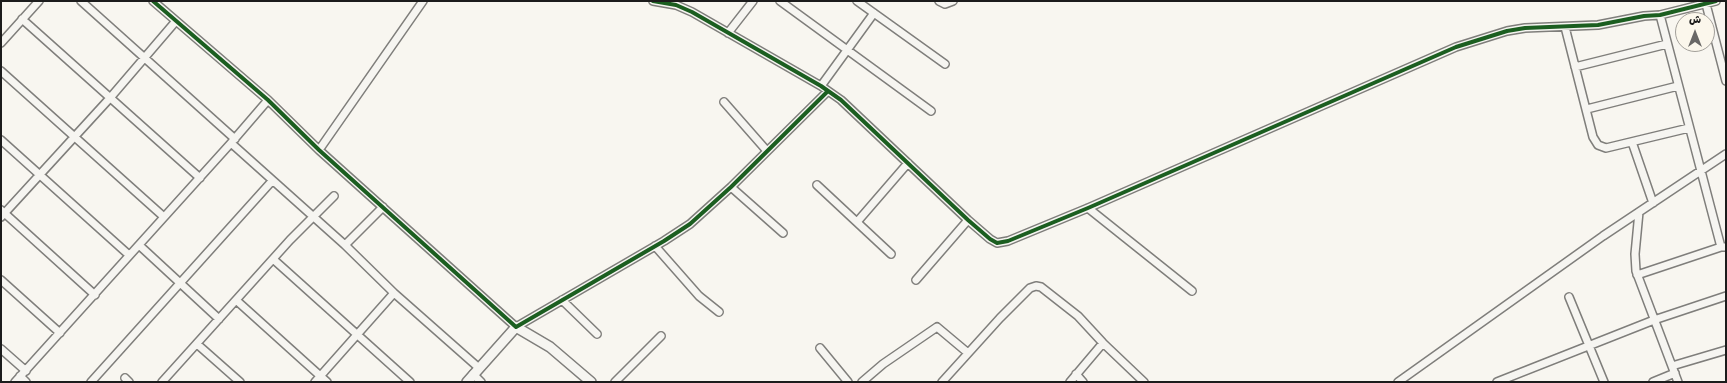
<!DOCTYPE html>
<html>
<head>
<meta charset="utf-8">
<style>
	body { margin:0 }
	#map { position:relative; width:1727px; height:383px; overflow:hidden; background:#f8f6f0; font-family:"Gochi Hand","Playpen Sans Arabic",sans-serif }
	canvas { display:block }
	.frame { position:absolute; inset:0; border:2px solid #1c1c1c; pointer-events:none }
	.north { position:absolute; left:1675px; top:12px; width:40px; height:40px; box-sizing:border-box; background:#fbf7ec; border:1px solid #a29f99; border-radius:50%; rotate:0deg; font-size:11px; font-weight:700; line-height:16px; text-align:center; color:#1c1c1c }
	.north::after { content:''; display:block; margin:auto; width:14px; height:18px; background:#696866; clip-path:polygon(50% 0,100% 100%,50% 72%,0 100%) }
</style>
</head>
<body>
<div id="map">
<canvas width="1727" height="383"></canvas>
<div class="frame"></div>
<div class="north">ش</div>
</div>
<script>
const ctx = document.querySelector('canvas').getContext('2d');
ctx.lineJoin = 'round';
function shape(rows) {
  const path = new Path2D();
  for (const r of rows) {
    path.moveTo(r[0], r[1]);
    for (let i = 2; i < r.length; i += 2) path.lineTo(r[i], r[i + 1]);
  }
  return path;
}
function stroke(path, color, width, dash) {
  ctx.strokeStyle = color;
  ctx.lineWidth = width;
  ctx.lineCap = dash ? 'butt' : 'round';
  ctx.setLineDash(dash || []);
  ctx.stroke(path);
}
const minor = shape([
	[81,1,235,139],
	[153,1,268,100,319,150,516,327,664,241,690,224,731,187,828,91],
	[653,1,676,5,692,12,821,86,841,100,968,220,990,239,997,243,1008,241,1088,208,1456,47,1507,31,1525,28,1598,25,1644,16,1660,15,1716,1],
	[780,1,931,111],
	[857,1,945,64],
	[939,1,945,4,953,1],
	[1706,4,1726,81],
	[1660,15,1721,247,1726,247],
	[22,19,200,178],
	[1565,27,1593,137,1598,145,1606,148,1689,128],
	[728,33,753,1],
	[1,43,39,1],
	[1575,67,1667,44],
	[1,71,164,217],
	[821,86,874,13],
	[724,102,767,151],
	[1587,109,1678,86],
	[1,140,129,255],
	[1632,142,1653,203],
	[231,143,345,245,394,293,479,368],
	[319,150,423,1],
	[817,185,891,254],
	[731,187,783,233],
	[1088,208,1192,291],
	[1,210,95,295],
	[1639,212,1635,254,1636,271,1678,382],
	[1,217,110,98,176,21],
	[857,222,908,163],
	[139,245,219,319],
	[345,245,383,207],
	[655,246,699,296,719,312],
	[273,259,410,382],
	[1637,275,1721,247],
	[1,280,60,333],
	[916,280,968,220],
	[1569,297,1604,382],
	[236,300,327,382],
	[562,300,597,334],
	[197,344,240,382],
	[820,348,848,382],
	[1,349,26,371],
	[1672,366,1726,350],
	[473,374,481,382],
	[1076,374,1083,382],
	[20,376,26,382],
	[125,378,129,382],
	[15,382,231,143,268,100],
	[91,382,272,181],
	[162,382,290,240,334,196],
	[315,382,394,293],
	[615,382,661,336],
	[862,382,883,364,937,327,968,353],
	[942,382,1000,318,1030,288,1036,286,1041,287,1078,316,1103,343,1144,382],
	[1070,382,1103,343],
	[1398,382,1603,236,1726,154],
	[1497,382,1654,320,1726,296],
	[1653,382,1675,373]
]);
const tertiary = shape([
	[467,382,516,327,550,347,591,382]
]);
const cycleway = shape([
	[153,1,268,100,319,150,516,327,664,241,690,224,731,187,828,91],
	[653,1,676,5,692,12,821,86,841,100,968,220,990,239,997,243,1008,241,1088,208,1456,47,1507,31,1525,28,1598,25,1644,16,1660,15,1716,1]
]);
stroke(minor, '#7f7e7b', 10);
stroke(tertiary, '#7f7e7b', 12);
stroke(minor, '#f6f5f1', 7);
stroke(tertiary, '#f6f5f1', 9);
stroke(cycleway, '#1b5e20', 4);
</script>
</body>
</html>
